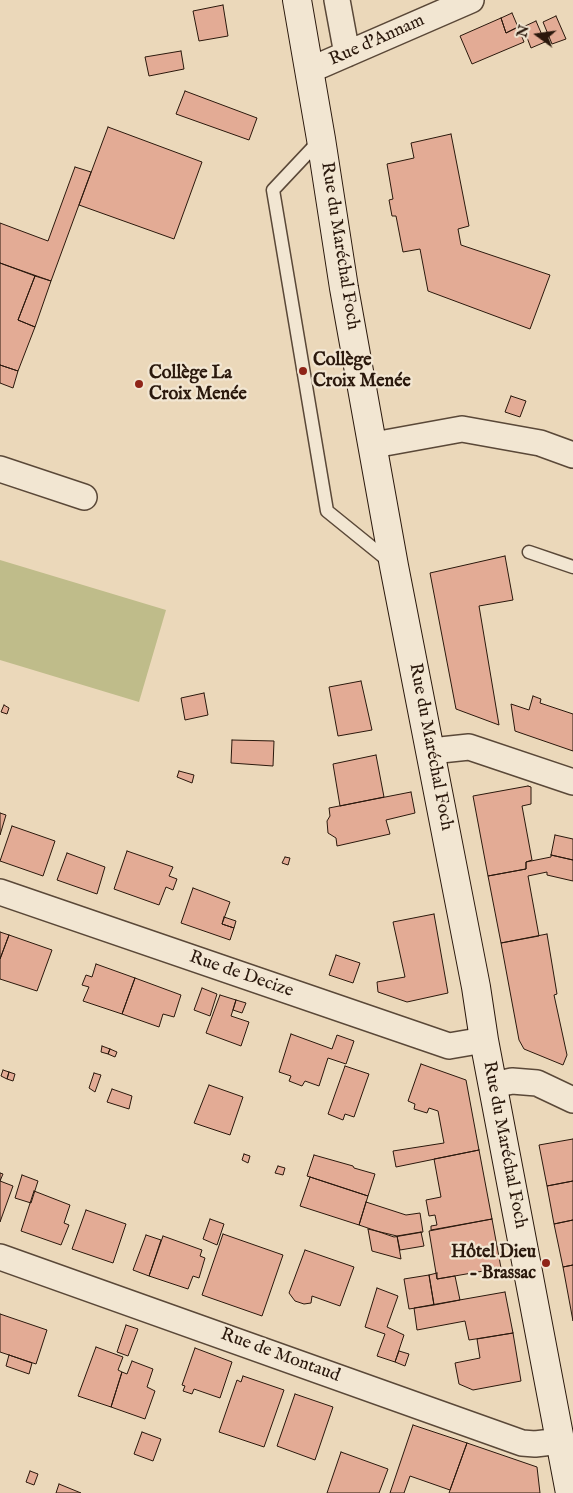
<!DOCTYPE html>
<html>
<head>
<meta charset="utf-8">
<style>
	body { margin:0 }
	#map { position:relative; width:573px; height:1493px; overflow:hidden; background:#ebd8ba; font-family:"IM FELL English",serif }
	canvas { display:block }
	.north { position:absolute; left:513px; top:10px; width:50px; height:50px; -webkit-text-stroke:4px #f2e6d2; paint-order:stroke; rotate:284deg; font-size:14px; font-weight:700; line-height:20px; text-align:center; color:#2a180c }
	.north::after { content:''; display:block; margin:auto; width:18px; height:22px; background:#2a180c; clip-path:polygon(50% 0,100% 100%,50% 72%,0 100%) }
</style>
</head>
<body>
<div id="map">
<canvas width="573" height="1493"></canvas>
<div class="north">N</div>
</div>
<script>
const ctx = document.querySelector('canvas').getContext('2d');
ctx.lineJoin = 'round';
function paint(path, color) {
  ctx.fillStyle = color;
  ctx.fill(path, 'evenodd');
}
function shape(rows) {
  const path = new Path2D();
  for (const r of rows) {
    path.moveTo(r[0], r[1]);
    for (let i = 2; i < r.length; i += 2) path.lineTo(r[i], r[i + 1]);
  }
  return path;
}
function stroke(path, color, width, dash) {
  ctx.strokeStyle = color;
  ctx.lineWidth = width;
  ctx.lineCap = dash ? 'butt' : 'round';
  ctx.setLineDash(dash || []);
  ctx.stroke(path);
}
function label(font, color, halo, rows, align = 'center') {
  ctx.font = font + ' "IM FELL English",serif';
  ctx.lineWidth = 4.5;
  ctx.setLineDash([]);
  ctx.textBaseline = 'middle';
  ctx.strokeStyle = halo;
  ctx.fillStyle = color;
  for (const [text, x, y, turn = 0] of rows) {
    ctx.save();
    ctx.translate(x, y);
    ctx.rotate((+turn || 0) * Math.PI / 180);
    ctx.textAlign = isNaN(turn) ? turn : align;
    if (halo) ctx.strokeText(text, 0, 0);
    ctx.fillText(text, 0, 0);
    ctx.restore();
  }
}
const green = shape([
	[0,560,166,610,139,702,0,660]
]);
const building = shape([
	[223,5,228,36,199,41,193,11,223,5],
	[512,13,518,27,506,33,501,18,512,13],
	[556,16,566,39,552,44,543,22,556,16],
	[501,18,506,33,518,27,524,42,472,64,460,36,501,18],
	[536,21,545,42,531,48,523,27,536,21],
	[181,51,184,69,149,76,145,57,181,51],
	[185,91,257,118,249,140,176,114,185,91],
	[108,127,202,162,174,239,79,205,108,127],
	[451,134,469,226,458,229,461,245,550,275,530,329,428,291,420,249,403,252,396,216,392,216,389,200,393,199,387,164,414,158,411,143,451,134],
	[75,167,91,172,51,281,0,263,0,223,48,241,75,167],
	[0,263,35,276,18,320,35,327,18,371,0,365,0,263],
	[35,276,51,281,35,327,18,320,35,276],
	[0,365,18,371,13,388,0,383,0,365],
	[511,396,526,401,520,417,505,412,511,396],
	[505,556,513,600,479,606,499,725,456,709,430,573,505,556],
	[361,681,372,730,338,736,329,687,361,681],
	[204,693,208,715,185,720,181,698,204,693],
	[533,696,541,699,540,703,573,714,573,751,515,731,511,704,529,710,533,696],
	[4,705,9,708,7,714,1,712,4,705],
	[232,740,274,741,273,766,231,763,232,740],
	[376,755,384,797,340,806,333,764,376,755],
	[179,771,194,775,192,783,177,777,179,771],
	[528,786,531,787,531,804,522,806,532,860,526,862,526,869,488,876,473,796,528,786],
	[411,792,415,813,386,820,390,834,337,846,336,838,328,833,327,821,330,816,329,808,411,792],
	[0,813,6,815,0,835,0,813],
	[12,826,55,841,43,876,0,861,12,826],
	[555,835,573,839,573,860,551,855,555,835],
	[127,851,173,867,169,876,177,879,173,890,166,887,159,905,114,889,127,851],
	[67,853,105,867,97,894,57,880,67,853],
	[551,855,573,860,573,881,547,875,547,872,528,876,539,936,501,943,488,876,526,869,526,862,551,857,551,855],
	[285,857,290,858,288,865,282,863,285,857],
	[193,888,230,902,222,924,234,928,230,940,181,923,193,888],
	[434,914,448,993,407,1002,378,992,377,982,405,977,393,922,434,914],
	[224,917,236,921,234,928,222,924,224,917],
	[0,932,9,935,0,959,0,932],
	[547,934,557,994,554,995,567,1055,563,1065,524,1049,519,1040,501,943,547,934],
	[9,935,52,950,37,991,0,979,0,959,9,935],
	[336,955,360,963,353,983,329,975,336,955],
	[96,964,135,978,122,1014,83,1001,89,987,82,985,86,975,92,977,96,964],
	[135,978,181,995,174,1017,163,1014,159,1027,122,1014,135,978],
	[202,988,217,994,210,1016,194,1010,202,988],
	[220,995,236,1000,231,1016,249,1022,241,1046,206,1033,220,995],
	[236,1000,246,1003,242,1013,233,1010,236,1000],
	[291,1034,332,1049,337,1035,354,1041,346,1064,328,1058,319,1086,305,1081,302,1086,289,1081,291,1076,279,1072,291,1034],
	[102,1046,110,1049,108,1054,101,1052,102,1046],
	[110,1049,117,1052,115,1057,108,1054,110,1049],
	[421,1064,466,1080,479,1150,396,1167,393,1151,444,1143,438,1111,429,1108,427,1113,414,1109,415,1104,408,1101,421,1064],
	[345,1066,369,1074,354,1117,345,1114,343,1120,328,1114,345,1066],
	[3,1070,9,1072,7,1079,1,1076,3,1070],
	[9,1072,15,1074,13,1081,7,1079,9,1072],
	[94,1073,101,1075,95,1092,89,1088,94,1073],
	[209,1085,243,1097,230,1135,194,1123,209,1085],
	[112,1089,132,1096,129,1109,107,1102,112,1089],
	[573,1139,573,1181,547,1186,539,1145,573,1139],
	[479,1150,492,1219,431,1230,431,1226,437,1225,435,1215,429,1216,426,1200,441,1197,434,1159,479,1150],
	[244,1154,250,1156,248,1163,242,1160,244,1154],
	[314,1155,353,1166,354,1168,375,1174,368,1196,307,1176,314,1155],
	[278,1166,285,1168,283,1175,275,1173,278,1166],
	[0,1173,3,1174,0,1181,13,1186,0,1222,0,1173],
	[22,1175,38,1181,31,1203,15,1198,22,1175],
	[310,1177,368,1196,359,1225,300,1206,310,1177],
	[573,1181,573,1220,554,1224,547,1186,573,1181],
	[34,1191,70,1205,64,1223,69,1225,61,1245,21,1231,34,1191],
	[366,1202,406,1215,420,1213,423,1232,394,1237,359,1225,366,1202],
	[86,1210,126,1224,113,1263,72,1249,86,1210],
	[210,1219,224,1224,217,1245,203,1239,210,1219],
	[492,1219,501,1268,437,1279,429,1231,492,1219],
	[573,1220,573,1265,563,1267,554,1224,573,1220],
	[368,1229,397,1236,401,1259,372,1251,368,1229],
	[421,1232,424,1246,400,1250,397,1236,421,1232],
	[223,1234,283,1255,262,1316,202,1295,223,1234],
	[146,1235,161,1240,149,1276,133,1270,146,1235],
	[163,1236,202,1250,200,1256,205,1258,199,1278,193,1276,188,1289,149,1276,163,1236],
	[305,1250,354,1267,340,1306,312,1296,311,1303,304,1304,295,1301,289,1293,305,1250],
	[573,1265,573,1321,563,1267,573,1265],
	[437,1273,437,1279,455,1276,460,1300,434,1305,429,1275,437,1273],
	[429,1275,434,1305,409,1309,404,1279,429,1275],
	[377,1288,398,1296,387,1327,404,1335,395,1362,377,1356,385,1334,365,1327,377,1288],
	[505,1292,513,1333,469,1340,465,1321,417,1330,414,1308,505,1292],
	[0,1314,47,1330,36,1364,0,1352,0,1314],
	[126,1325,138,1329,128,1356,117,1352,126,1325],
	[513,1333,521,1381,473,1390,459,1384,455,1363,480,1358,477,1339,513,1333],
	[96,1347,123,1357,118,1370,122,1372,111,1407,78,1396,96,1347],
	[195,1348,232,1362,220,1398,194,1389,192,1394,183,1391,185,1386,182,1385,195,1348],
	[399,1351,409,1354,405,1366,395,1362,399,1351],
	[9,1355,32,1363,29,1374,6,1366,9,1355],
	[132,1361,153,1369,147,1387,155,1391,145,1419,111,1407,122,1372,127,1374,132,1361],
	[243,1376,284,1390,264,1447,219,1432,237,1380,241,1382,243,1376],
	[295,1394,333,1407,315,1460,277,1446,295,1394],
	[413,1425,467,1443,450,1490,410,1476,404,1493,390,1493,413,1425],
	[142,1432,161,1439,153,1461,134,1454,142,1432],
	[467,1443,537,1467,540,1493,449,1493,467,1443],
	[341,1452,388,1469,379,1493,327,1493,341,1452],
	[30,1471,38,1474,34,1485,26,1482,30,1471],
	[59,1484,81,1493,56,1493,59,1484]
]);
const service = shape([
	[320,140,273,190,327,511,390,562],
	[529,552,573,567]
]);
const minor = shape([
	[337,0,347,54],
	[310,70,471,0],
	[374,445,462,429,540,443,573,455],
	[0,469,84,497],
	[431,751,469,747,573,782],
	[0,892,449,1046,484,1040],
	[493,1085,512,1081,537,1083,573,1100],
	[0,1257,522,1443,535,1444,561,1441]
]);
const secondary = shape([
	[297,0,321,139,344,288,394,566,476,987,484,1040,570,1493]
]);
const markers = [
	[303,371,5,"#8f2418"],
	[139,384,5,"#8f2418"],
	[546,1263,5,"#8f2418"]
];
const streetNames = [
	["Rue d'Annam",377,41,-24],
	["Rue du Maréchal Foch",339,246,81],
	["Rue du Maréchal Foch",430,747,79],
	["Rue de Decize",241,975,19],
	["Rue du Maréchal Foch",504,1145,79],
	["Rue de Montaud",280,1356,20]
];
const poiNames = [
	["Collège",313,361],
	["Croix Menée",313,382],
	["Collège La",149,374],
	["Croix Menée",149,395],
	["Hôtel Dieu",536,1253,"right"],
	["- Brassac",536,1274,"right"]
];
paint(green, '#bfbc8a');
paint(building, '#e3ab95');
stroke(building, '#2a180c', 1);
stroke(service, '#5a4838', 15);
stroke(minor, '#5a4838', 28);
stroke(secondary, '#2a180c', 30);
stroke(service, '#f2e6d2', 12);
stroke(minor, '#f2e6d2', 25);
stroke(secondary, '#f2e6d2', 28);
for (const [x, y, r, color] of markers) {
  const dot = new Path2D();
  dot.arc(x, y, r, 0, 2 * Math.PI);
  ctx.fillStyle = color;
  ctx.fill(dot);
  stroke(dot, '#f2e6d2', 2);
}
label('18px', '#2a180c', '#f2e6d2', streetNames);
label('bold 18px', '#2a180c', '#f2e6d2', poiNames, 'left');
</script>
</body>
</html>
